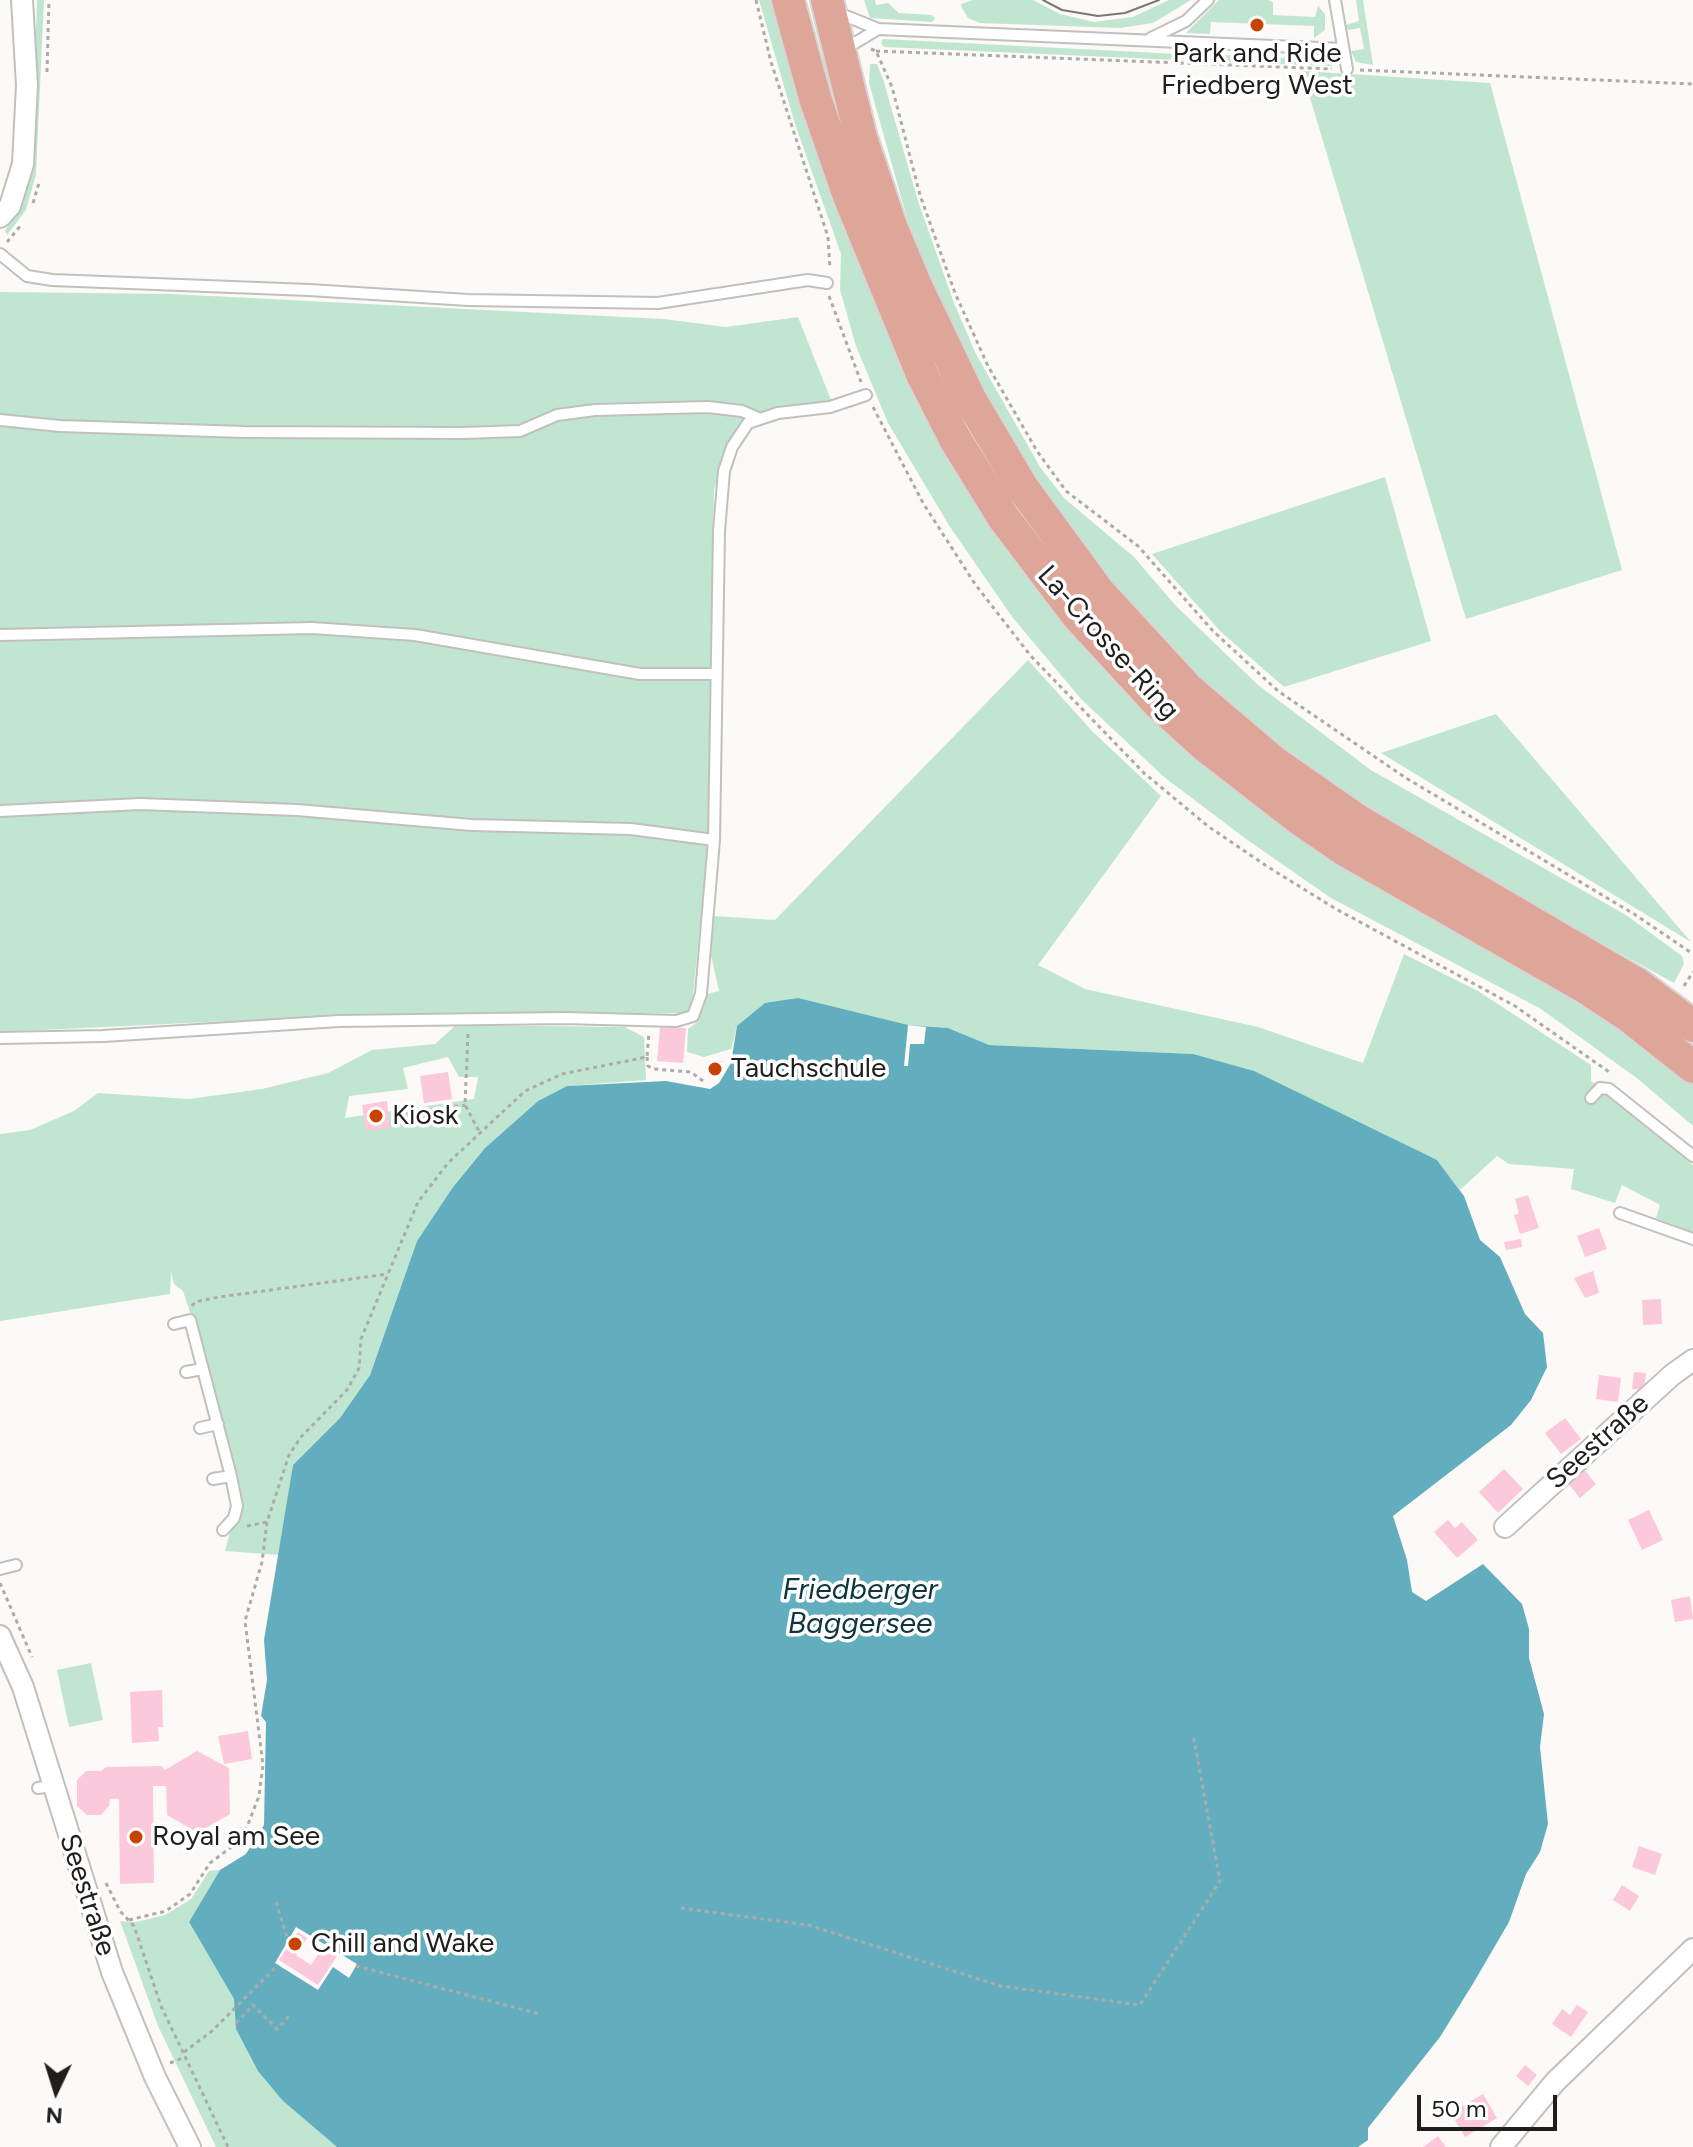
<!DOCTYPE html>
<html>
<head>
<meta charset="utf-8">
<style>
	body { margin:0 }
	#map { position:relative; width:1693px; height:2147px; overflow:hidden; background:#fcf9f6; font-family:Figtree,sans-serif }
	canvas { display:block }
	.north { position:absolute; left:16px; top:2051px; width:80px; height:80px; -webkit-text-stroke:6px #fff; paint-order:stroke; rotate:184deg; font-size:22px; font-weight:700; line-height:32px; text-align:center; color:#1f1e1d }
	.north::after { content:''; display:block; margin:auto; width:28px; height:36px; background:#1f1e1d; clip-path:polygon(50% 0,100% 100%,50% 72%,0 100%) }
	.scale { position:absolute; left:1417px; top:2095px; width:140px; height:36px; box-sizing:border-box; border:4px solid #1f1e1d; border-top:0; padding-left:10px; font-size:24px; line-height:28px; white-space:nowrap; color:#1f1e1d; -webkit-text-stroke:6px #fff; paint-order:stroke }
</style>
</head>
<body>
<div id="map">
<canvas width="1693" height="2147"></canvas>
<div class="north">N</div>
<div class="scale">50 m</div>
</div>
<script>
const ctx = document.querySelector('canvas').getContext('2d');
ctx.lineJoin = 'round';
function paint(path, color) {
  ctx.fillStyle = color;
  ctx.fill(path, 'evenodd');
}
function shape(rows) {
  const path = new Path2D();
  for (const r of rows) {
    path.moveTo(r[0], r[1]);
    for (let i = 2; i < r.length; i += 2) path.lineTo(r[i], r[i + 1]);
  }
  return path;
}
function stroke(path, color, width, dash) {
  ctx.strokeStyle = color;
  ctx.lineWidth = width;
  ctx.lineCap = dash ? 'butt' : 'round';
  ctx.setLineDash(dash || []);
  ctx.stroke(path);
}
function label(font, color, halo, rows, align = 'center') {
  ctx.font = font + ' Figtree,sans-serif';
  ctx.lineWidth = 7;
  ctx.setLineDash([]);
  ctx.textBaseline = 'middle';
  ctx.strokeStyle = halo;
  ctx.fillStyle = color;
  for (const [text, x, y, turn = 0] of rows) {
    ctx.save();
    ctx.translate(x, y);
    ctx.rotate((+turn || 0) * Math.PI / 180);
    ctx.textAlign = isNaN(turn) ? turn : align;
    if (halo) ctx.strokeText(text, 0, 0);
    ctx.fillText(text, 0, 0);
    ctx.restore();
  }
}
const green = shape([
	[37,0,44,0,36,174,26,210,7,235,5,231,20,207,31,170],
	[759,0,774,0,866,280,903,364,981,510,1014,560,1069,626,1693,1085,1693,1126,1638,1079,1541,1009,1331,898,1246,839,1164,777,1081,699,1013,618,950,527,888,423,856,346,840,290,841,254,795,124],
	[864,0,875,0,876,5,888,3,899,13,932,15,935,19,932,22,870,18],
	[973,0,1033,0,1060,14,1094,22,1133,17,1169,0,1191,0,1153,23,1120,28,980,23,968,18,962,8,961,4],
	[1219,0,1268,0,1273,2,1273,15,1315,17,1318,6,1325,14,1325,30,1314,38,1314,26,1211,22,1210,34,1186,33],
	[1356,0,1363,0,1373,65,1356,62,1351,51,1364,49,1360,28,1348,30,1346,25,1359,21],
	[883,39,1178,54,1178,60,884,47,881,43],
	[1201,54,1333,60,1334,63,1332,66,1200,61],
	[870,64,877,64,883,79,918,201,954,303,976,354,1040,467,1064,498,1134,557,1176,606,1258,685,1371,770,1626,915,1682,956,1684,964,1674,983,1379,820,1255,732,1150,634,1070,537,998,425,937,298,907,218,869,83],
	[1302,71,1490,83,1622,570,1466,619],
	[0,292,171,294,663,319,726,327,798,317,831,400,748,416,726,450,714,490,709,839,691,1013,334,1016,0,1032],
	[1385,477,1431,641,1284,687,1221,632,1152,554],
	[1028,660,1093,732,1161,796,1038,965,1085,989,1258,1027,1363,1063,1404,954,1478,991,1591,1065,1591,1081,1693,1165,1693,1232,1656,1218,1660,1205,1622,1185,1615,1203,1571,1189,1574,1169,1509,1164,1497,1156,1460,1190,1437,1160,1193,1054,988,1045,948,1028,908,1025,737,1026,731,1049,704,1057,687,1052,688,1029,696,1023,707,994,719,991,710,951,713,916,775,920],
	[1496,714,1691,942,1381,753],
	[456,1025,625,1027,644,1037,646,1080,567,1086,538,1101,485,1148,453,1187,417,1241,370,1375,340,1418,293,1465,280,1555,225,1551,237,1506,189,1309,183,1291,174,1284,171,1272,170,1294,0,1321,0,1134,30,1130,74,1111,98,1093,189,1099,262,1089,328,1073,372,1050,435,1044],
	[448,1057,459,1077,478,1077,474,1099,345,1118,349,1096,408,1089,403,1068],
	[91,1663,103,1720,69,1727,57,1670],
	[220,1870,189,1922,234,1999,283,2101,337,2147,216,2147,158,2026,120,1921,136,1922,165,1915,191,1899,209,1871]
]);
const water = shape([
	[798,998,908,1025,948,1028,989,1045,1193,1054,1254,1071,1437,1160,1464,1196,1480,1240,1500,1257,1525,1314,1543,1333,1547,1367,1531,1400,1511,1425,1393,1516,1407,1560,1412,1592,1426,1601,1483,1564,1522,1604,1529,1629,1529,1658,1544,1714,1540,1747,1548,1824,1540,1852,1526,1874,1509,1922,1474,1982,1440,2037,1368,2128,1368,2140,1358,2147,337,2147,283,2101,258,2071,236,2029,234,1999,189,1922,220,1870,246,1854,264,1825,266,1722,261,1716,267,1680,264,1640,293,1465,340,1418,370,1375,417,1241,453,1187,485,1148,538,1101,567,1086,666,1081,710,1089,719,1083,731,1063,737,1026,765,1003]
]);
const pier = shape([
	[908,1025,926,1027,924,1044,910,1044,908,1066,904,1066],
	[296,1927,357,1964,349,1978,333,1967,318,1990,275,1963]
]);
const building = shape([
	[660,1027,686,1028,683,1063,657,1061],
	[709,1061,722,1061,721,1077,708,1076],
	[448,1072,452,1099,424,1103,420,1076],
	[387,1101,390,1128,366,1131,362,1105],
	[1528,1195,1539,1228,1520,1234,1514,1215,1519,1214,1515,1199],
	[1599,1228,1607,1249,1585,1257,1577,1236],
	[1521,1239,1522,1247,1506,1250,1504,1242],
	[1593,1271,1599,1293,1585,1298,1574,1278],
	[1661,1299,1662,1324,1643,1325,1642,1300],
	[1634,1372,1646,1373,1644,1390,1632,1389],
	[1599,1375,1621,1378,1618,1402,1596,1399],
	[1565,1418,1581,1439,1561,1454,1545,1433],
	[1582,1467,1596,1484,1580,1498,1566,1481],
	[1504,1469,1523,1489,1498,1513,1479,1492],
	[1649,1510,1663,1540,1642,1550,1628,1520],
	[1448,1520,1455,1528,1462,1522,1478,1540,1457,1558,1434,1532],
	[1690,1596,1693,1619,1675,1622,1671,1600],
	[162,1690,163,1727,158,1727,159,1741,132,1743,130,1692],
	[248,1731,252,1759,224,1764,218,1736],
	[197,1751,229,1768,230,1814,198,1833,167,1815,166,1786,153,1786,154,1883,120,1884,119,1799,110,1799,109,1806,101,1815,87,1815,77,1806,77,1780,86,1771,101,1771,106,1767,161,1766,165,1770],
	[1639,1846,1662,1854,1655,1875,1632,1867],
	[1622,1885,1639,1896,1630,1911,1613,1900],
	[298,1932,307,1938,296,1955,311,1965,323,1947,337,1956,318,1985,279,1960],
	[1577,2005,1588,2012,1571,2037,1552,2024,1562,2009,1570,2015],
	[1525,2065,1537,2075,1528,2086,1516,2076],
	[1483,2094,1497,2118,1465,2137,1451,2113],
	[1438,2136,1446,2147,1423,2147]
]);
const path = shape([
	[756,0,771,62,828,237,830,269],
	[871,49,876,51,892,87,920,195,955,293,988,366,1037,451,1066,491,1138,546,1213,631,1278,691,1406,778,1634,914,1693,954],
	[876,51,1332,69],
	[1360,70,1693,84],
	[47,72,49,0],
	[33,203,39,183],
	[7,242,22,224],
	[829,296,861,382],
	[873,407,923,503,975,584,1030,655,1144,773,1209,827,1268,867,1336,909,1515,1006,1612,1074],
	[1684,986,1693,972],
	[468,1034,465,1105,479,1131],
	[647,1057,648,1066,654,1069,691,1072,703,1081],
	[391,1116,465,1105],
	[192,1306,195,1302,219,1297,388,1274],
	[247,1526,267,1522,289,1455,301,1437,347,1390,359,1368,361,1339,418,1202,448,1163,525,1091,562,1074,647,1057,649,1032],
	[0,1583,32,1657],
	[106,1883,120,1911,134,1926,161,2006,228,2147],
	[276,1902,288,1940],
	[681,1908,808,1925,1001,1986,1140,2005,1220,1881,1193,1734],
	[129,1920,166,1911,190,1894,210,1863,234,1845,247,1827,259,1796,263,1765,245,1621,262,1562,267,1522],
	[356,1966,540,2014],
	[236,2023,253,2005,277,2029,289,2016],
	[184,2052,212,2031,278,1965],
	[170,2063,185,2057]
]);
const lane = shape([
	[1335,0,1347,69],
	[836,12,878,29,1343,49],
	[1151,38,1186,21,1208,0],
	[845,49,878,29],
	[0,254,27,276,52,280,309,290,468,300,658,303,808,280,827,283],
	[0,420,60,426,244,432,463,433,520,431,557,415,595,410,708,407,742,411,758,418],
	[0,635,312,628,415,635,640,674,716,674],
	[0,811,140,804,297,810,472,825,631,829,714,840],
	[0,1038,103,1036,339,1021,564,1018,676,1021,693,1016,701,994,714,840,719,531,724,471,732,447,748,423,778,413,830,407,866,395],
	[1591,1098,1600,1088,1609,1089,1693,1156],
	[1620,1213,1693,1239],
	[174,1324,190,1320,231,1476,237,1506,234,1518,223,1530],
	[186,1372,203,1369],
	[200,1428,218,1424],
	[213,1479,231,1476],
	[0,1569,16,1565],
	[38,1788,51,1786]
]);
const street = shape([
	[0,217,10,206,23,164,27,85,22,0],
	[1505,1527,1672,1375,1693,1360],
	[0,1636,23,1687,112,1972,155,2077,190,2147],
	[1501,2147,1555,2082,1693,1949]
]);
const primary = shape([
	[788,0,815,98,849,196,922,374,955,439,1003,517,1077,615,1157,702,1203,744,1301,820,1345,850,1583,986,1630,1017,1693,1067],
	[827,0,861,138,890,224,916,286,970,399,1022,487,1098,591,1189,690,1275,763,1357,820,1637,984,1693,1026]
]);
const tram = shape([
	[1043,0,1062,10,1098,16,1125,13,1159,0]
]);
const markers = [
	[1257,25,8,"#c84201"],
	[715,1069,8,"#c84201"],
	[376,1116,8,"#c84201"],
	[136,1837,8,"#c84201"],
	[295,1944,8,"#c84201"]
];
const poiNames = [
	["Park and Ride",1257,54,"center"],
	["Friedberg West",1257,86,"center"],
	["Tauchschule",731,1069],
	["Kiosk",392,1116],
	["Royal am See",152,1837],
	["Chill and Wake",311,1944]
];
const streetNames = [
	["La-Crosse-Ring",1108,643,48],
	["Seestraße",1598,1442,-42],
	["Seestraße",87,1895,72]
];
const waterNames = [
	["Friedberger",860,1590],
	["Baggersee",860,1624]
];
paint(green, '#c0e6d1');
paint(water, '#62aebe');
paint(pier, '#fcf9f6');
paint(building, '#fcc9dc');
stroke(lane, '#c2c0bd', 14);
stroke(street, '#c2c0bd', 24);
stroke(primary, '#d7d6d6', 36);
stroke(path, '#adaba8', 3, [4, 4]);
stroke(lane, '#fff', 10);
stroke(street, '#fff', 20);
stroke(primary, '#dea699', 32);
stroke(tram, '#7a7876', 2);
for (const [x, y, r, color] of markers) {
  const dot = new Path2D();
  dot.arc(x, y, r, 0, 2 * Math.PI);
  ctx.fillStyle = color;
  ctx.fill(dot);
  stroke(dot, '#fff', 3);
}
label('28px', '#1f1e1d', '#fff', poiNames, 'left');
label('28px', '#1f1e1d', '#fff', streetNames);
label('italic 30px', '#10363d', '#fff', waterNames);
</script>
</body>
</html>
